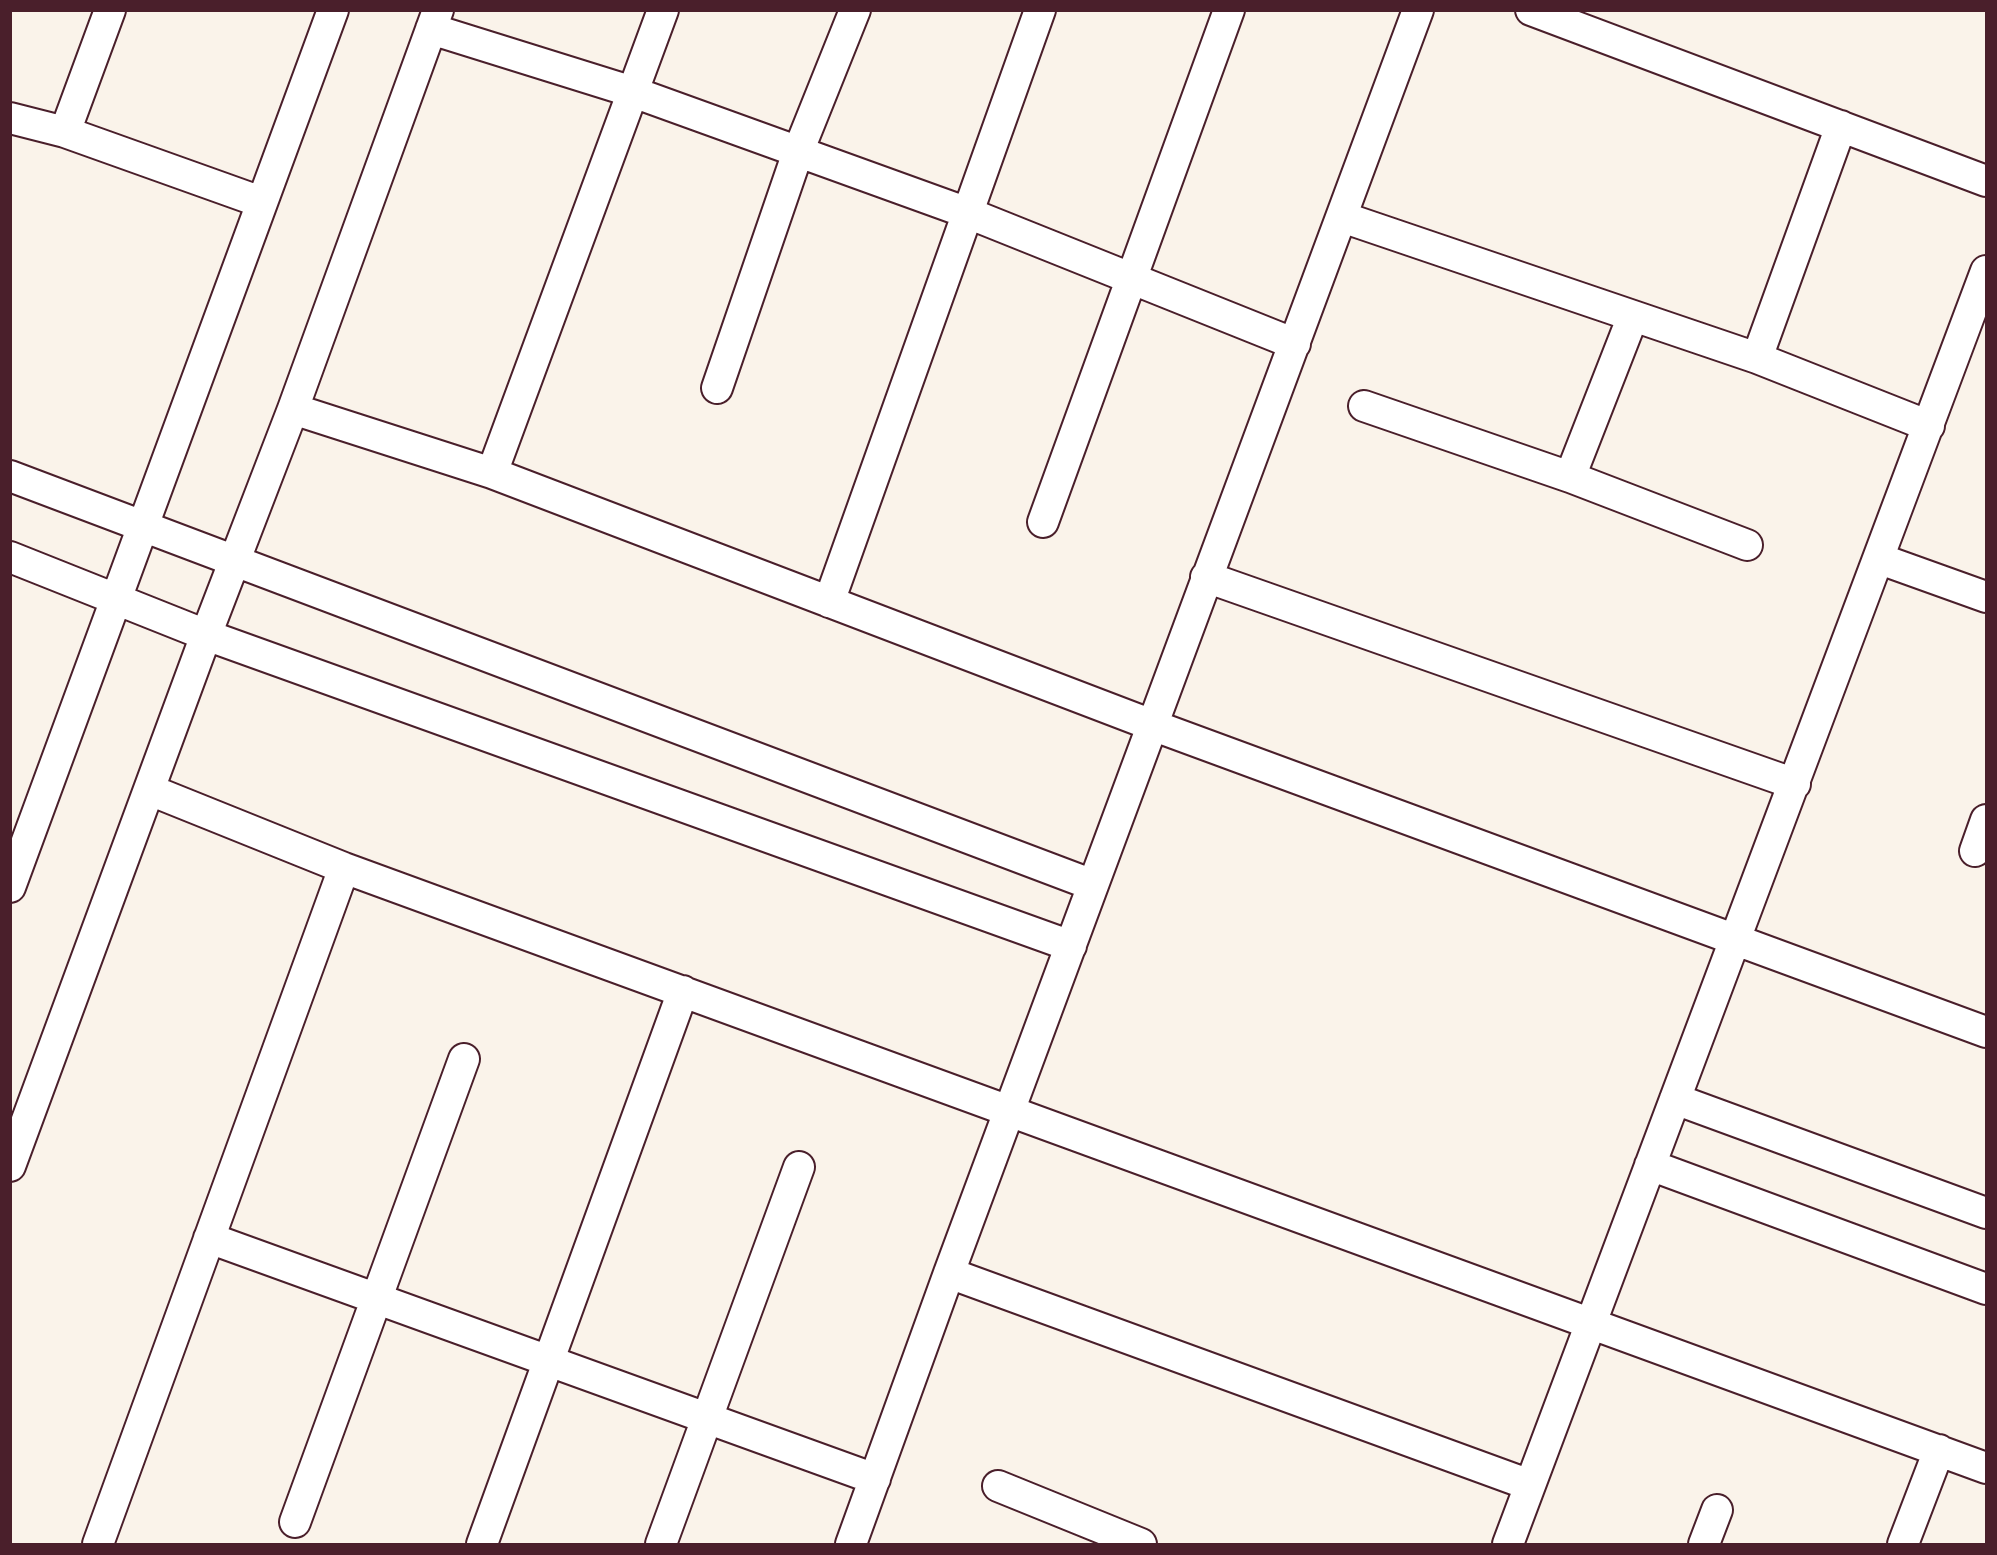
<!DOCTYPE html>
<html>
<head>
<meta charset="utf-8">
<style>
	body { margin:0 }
	#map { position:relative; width:1997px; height:1555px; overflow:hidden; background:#faf3ea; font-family:"Patrick Hand",sans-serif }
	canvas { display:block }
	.frame { position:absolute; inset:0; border:12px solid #4a1f2b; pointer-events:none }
</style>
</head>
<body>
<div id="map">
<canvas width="1997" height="1555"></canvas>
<div class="frame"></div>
</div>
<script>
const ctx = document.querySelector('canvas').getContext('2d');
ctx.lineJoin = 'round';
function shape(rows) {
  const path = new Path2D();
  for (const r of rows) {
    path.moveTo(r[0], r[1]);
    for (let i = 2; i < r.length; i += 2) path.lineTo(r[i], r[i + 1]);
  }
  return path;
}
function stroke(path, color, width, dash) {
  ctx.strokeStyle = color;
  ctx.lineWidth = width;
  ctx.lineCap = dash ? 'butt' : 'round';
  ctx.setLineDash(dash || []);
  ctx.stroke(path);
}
const minor = shape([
	[1531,10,1986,181],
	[431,29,633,92,968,213,1295,344],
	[10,118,65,132,261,202],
	[65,132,110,10],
	[1342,217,1757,358,1841,126],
	[1633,316,1570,477,1747,545],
	[1757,358,1929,426],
	[717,388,798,152,855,10],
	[1364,406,1570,477],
	[293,409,492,473,1152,725,1986,1032],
	[492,473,663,10],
	[10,476,1093,885],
	[1043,522,1229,10],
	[10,557,206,635,1071,946],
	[1880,559,1986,597],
	[1206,577,1795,784],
	[829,602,1040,10],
	[150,790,344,868,1986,1468],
	[1975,851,1986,820],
	[10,887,333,10],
	[1675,1099,1986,1213],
	[1650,1165,1986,1289],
	[10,1166,206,635,293,409,438,10],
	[209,1238,875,1479],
	[949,1273,1530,1485],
	[998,1486,1141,1544],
	[295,1522,464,1059],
	[98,1544,344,868],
	[482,1544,683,991],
	[661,1544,799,1167],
	[851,1544,949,1273,1418,10],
	[1508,1544,1986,271],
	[1704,1544,1717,1510],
	[1903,1544,1939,1450]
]);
stroke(minor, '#4a1f2b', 34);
stroke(minor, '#fff', 30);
</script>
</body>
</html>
